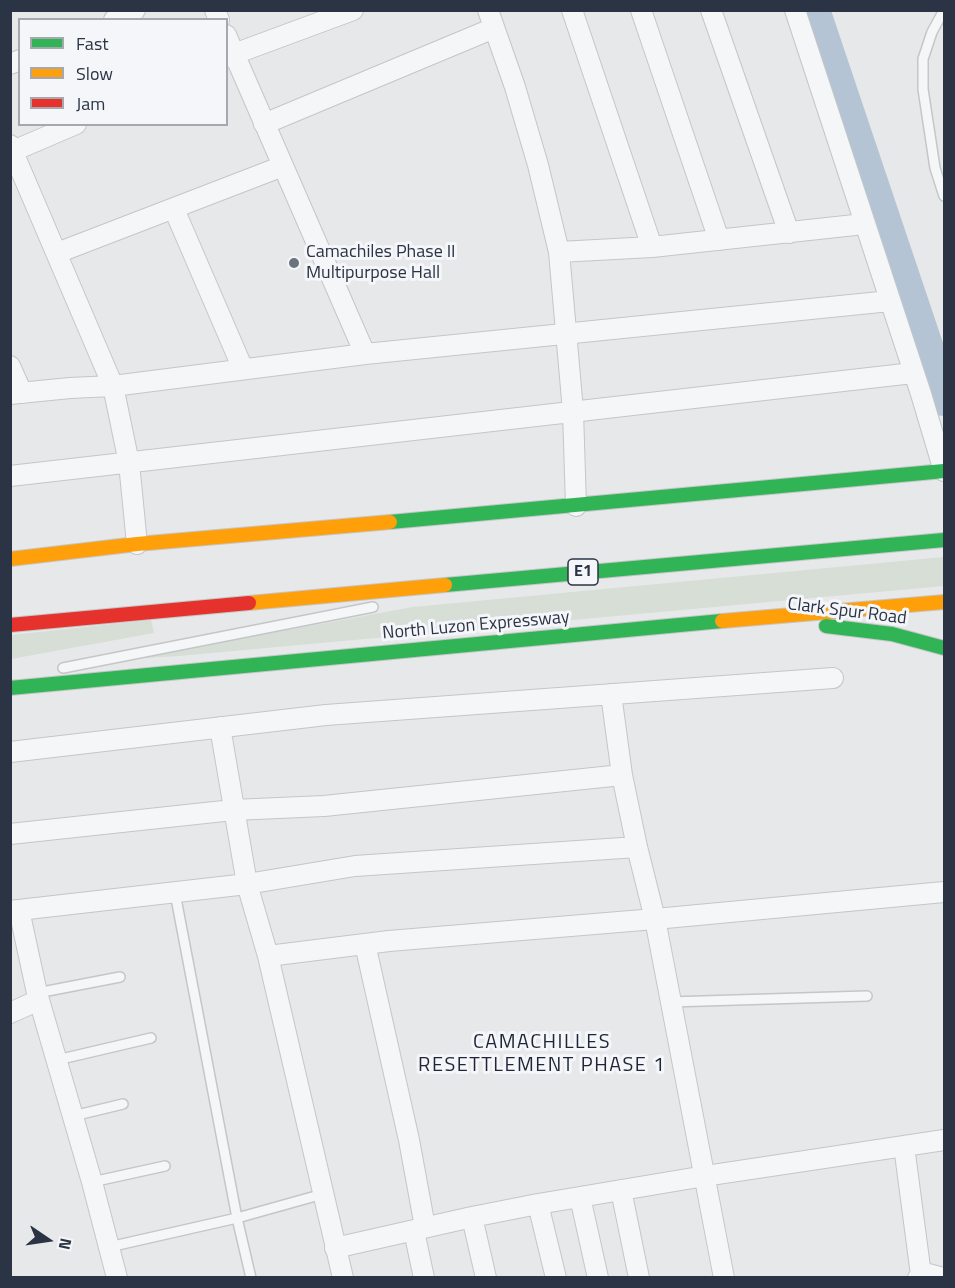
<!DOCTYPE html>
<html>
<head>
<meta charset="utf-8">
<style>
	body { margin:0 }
	#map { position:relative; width:955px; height:1288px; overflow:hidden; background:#e6e8ea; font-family:"Titillium Web",sans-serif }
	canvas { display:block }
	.frame { position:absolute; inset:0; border:12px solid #2b3445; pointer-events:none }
	.legend { position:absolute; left:18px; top:18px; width:210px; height:108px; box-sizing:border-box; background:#f4f6f9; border:2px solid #a4a8b1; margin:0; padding:8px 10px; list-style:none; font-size:18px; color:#2b3445 }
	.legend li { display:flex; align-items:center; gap:12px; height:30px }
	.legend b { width:30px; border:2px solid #a4a8b1 }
	.north { position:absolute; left:18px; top:1210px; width:60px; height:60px; -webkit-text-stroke:4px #f4f6f9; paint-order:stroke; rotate:103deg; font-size:16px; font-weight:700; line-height:24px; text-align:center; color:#2b3445 }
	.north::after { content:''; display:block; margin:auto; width:21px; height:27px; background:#2b3445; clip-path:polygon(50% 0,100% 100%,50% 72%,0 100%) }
</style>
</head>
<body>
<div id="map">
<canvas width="955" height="1288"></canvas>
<div class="frame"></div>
<ul class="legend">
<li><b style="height:8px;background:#30b455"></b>Fast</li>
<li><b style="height:8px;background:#ff9f0a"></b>Slow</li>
<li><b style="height:8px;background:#e5322d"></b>Jam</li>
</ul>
<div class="north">N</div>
</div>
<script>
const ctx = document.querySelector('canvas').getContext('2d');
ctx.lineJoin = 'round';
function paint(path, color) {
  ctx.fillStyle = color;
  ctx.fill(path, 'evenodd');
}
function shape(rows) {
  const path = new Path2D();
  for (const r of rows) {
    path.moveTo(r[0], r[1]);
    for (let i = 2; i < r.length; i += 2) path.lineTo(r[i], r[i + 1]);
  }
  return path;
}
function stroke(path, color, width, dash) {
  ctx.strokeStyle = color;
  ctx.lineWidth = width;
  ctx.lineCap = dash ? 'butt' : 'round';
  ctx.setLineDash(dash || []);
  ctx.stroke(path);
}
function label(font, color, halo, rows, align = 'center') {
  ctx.font = font + ' "Titillium Web",sans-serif';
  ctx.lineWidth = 6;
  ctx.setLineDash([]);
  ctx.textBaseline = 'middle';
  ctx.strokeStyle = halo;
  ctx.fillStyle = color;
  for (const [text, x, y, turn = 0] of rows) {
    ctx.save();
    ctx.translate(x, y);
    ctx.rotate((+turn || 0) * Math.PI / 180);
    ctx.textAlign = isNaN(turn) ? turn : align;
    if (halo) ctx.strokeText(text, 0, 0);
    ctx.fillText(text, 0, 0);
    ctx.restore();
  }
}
const green = shape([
	[944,557,944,586,179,656,129,659,413,607],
	[151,620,154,633,11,659,11,635]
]);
const river = shape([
	[813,10,944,399]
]);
const lane = shape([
	[944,10,932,32,923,59,923,89,935,168,944,196],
	[63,668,373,607],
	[175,893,237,1218,251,1278],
	[37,993,120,977],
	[670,1002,867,996],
	[57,1060,151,1038],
	[73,1116,123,1104],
	[92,1182,165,1166],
	[109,1247,237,1218,323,1194]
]);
const street = shape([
	[215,10,219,20],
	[488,10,515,87,538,165,559,252,573,411,576,506],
	[572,10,652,247],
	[641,10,719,240],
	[711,10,789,233],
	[795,10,921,394,944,471],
	[114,20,135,10],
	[226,35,365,354],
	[226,57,353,10],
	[10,64,20,60],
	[264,124,494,28],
	[10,145,113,386,129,463,137,544],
	[13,151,76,124],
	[174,209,243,369],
	[559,252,652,247,864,224],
	[57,253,283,166],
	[10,366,22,393],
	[10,394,70,388,113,386,365,354,890,301],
	[10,476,913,373],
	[611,694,622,775,637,847,655,919,724,1278],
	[220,727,247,884,268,956,343,1278],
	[10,752,326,715,833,678],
	[10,834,233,810,324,806,622,775],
	[19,910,37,993,92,1182,117,1278],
	[10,911,247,884,355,866,637,847],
	[365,944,409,1140,425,1227],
	[268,956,389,941,655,919,944,892],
	[10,1013,39,1000],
	[904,1146,921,1275],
	[621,1190,639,1278],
	[580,1197,598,1278],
	[538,1204,556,1278],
	[472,1217,486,1278],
	[414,1231,424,1278],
	[335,1248,472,1217,538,1204,705,1176,944,1140],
	[918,1278,928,1274,943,1278]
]);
const fast = shape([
	[390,522,944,471],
	[445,585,944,540],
	[826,626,892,634,944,648],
	[10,688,722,621]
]);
const slow = shape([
	[10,559,137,544,390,522],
	[249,603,445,585],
	[722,621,944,602]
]);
const jam = shape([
	[10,625,249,603]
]);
const markers = [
	[294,263,6,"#6c737f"]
];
const shields = [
	[583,572,30]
];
const shieldNames = [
	["E1",583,572]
];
const poiNames = [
	["Camachiles Phase II",306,253],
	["Multipurpose Hall",306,274]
];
const streetNames = [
	["Clark Spur Road",847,612,7],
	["North Luzon Expressway",476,626,-5]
];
const neighbourhoodNames = [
	["CAMACHILLES",542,1043],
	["RESETTLEMENT PHASE 1",542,1066]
];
paint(green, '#d6ded6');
stroke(river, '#b4c4d5', 34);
stroke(lane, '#c4c6c8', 12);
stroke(street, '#c4c6c8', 22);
stroke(fast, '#c4c6c8', 16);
stroke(slow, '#c4c6c8', 16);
stroke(jam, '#c4c6c8', 16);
stroke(lane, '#f5f6f7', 9);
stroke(street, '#f5f6f7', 20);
stroke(fast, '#30b455', 14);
stroke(slow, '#ff9f0a', 14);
stroke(jam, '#e5322d', 14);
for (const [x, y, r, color] of markers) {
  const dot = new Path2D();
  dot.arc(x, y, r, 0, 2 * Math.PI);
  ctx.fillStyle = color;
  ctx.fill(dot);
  stroke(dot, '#f4f6f9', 2);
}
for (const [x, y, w] of shields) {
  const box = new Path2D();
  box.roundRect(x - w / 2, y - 13, w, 26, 4.5);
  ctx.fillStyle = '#f4f6f9';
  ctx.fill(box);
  stroke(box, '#2b3445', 1.5);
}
label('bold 16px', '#2b3445', null, shieldNames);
label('18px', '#2b3445', '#f4f6f9', poiNames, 'left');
label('18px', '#2b3445', '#f4f6f9', streetNames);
ctx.letterSpacing = '1.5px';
label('20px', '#1d2536', '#f4f6f9', neighbourhoodNames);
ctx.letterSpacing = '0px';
</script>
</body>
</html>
